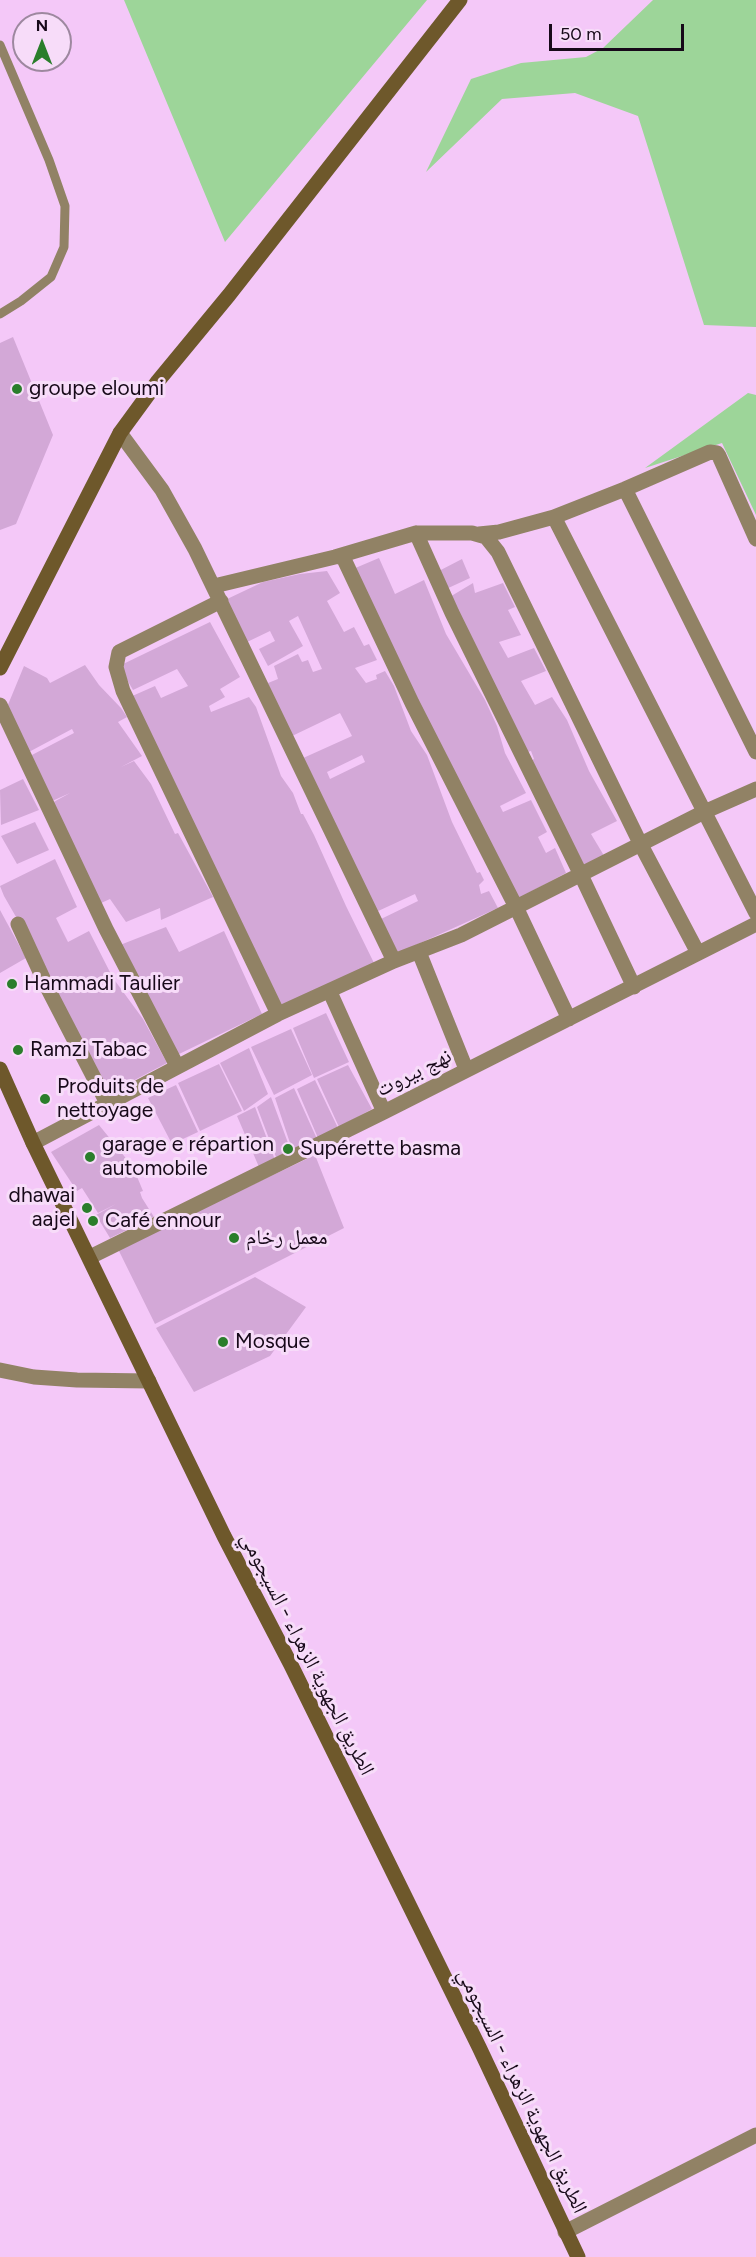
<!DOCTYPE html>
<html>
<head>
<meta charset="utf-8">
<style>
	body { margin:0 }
	#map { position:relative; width:756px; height:2257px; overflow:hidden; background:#f4c8f8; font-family:Figtree,sans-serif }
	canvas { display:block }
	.north { position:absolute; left:12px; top:12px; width:60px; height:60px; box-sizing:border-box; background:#f7dcf9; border:2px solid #9d889f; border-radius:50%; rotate:0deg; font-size:16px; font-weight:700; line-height:24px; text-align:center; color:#170919 }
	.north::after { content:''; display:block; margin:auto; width:21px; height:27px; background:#2a7e2b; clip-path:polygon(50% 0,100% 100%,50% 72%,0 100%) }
	.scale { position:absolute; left:549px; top:24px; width:135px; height:27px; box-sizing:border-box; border:3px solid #170919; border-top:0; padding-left:8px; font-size:18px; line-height:21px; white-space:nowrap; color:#170919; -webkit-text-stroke:4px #f7dcf9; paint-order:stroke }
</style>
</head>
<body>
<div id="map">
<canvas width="756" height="2257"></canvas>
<div class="north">N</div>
<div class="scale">50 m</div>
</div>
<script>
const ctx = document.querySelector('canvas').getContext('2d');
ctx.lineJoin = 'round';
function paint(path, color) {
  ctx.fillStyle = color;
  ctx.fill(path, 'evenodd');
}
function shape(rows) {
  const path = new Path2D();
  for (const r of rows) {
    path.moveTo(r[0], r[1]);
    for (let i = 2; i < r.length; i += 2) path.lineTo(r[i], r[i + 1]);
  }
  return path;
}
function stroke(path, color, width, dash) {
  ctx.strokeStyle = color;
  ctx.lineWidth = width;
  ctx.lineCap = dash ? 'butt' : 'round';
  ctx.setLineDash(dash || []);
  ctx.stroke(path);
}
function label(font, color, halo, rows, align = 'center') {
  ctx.font = font + ' Figtree,"Noto Naskh Arabic",sans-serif';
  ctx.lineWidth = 6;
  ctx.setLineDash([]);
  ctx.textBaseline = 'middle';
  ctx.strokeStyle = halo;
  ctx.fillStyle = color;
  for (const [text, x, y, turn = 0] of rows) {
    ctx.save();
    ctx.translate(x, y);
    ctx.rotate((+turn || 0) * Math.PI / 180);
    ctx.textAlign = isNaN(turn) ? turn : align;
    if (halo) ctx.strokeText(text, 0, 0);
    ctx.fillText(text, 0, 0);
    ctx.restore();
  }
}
const green = shape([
	[124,0,427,0,225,242],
	[653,0,756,0,756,327,704,325,638,116,575,93,502,99,426,172,471,79,521,63,586,57,603,48],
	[748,393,756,395,756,515,722,443,645,468]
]);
const building = shape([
	[13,337,53,435,16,524,0,530,0,343],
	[379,558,395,594,424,580,446,634,485,700,497,726,505,753,526,793,500,806,503,812,531,800,547,832,538,837,546,853,555,848,566,873,517,899,353,569],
	[462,559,470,578,444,590,435,573],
	[327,571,340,593,327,601,344,632,354,627,364,646,369,644,377,660,355,668,366,683,377,679,376,675,385,671,394,686,411,731,427,755,452,822,477,873,480,872,484,880,479,885,481,894,489,891,498,908,398,953,381,919,418,901,415,894,376,912,301,759,352,736,340,713,290,737,280,716,268,683,278,679,274,666,298,654,302,662,308,660,313,672,322,669,298,616,289,621,303,646,268,666,259,649,275,641,270,631,245,643,225,600,263,582,300,574],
	[362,755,365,762,330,779,327,772],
	[473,583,475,593,503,583,515,607,508,610,521,635,499,642,508,658,534,648,546,671,521,681,535,705,552,697,567,720,589,771,617,821,591,834,606,859,582,870,529,762,534,759,531,751,524,753,448,598],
	[210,622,240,677,220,689,225,697,209,706,211,712,249,697,256,707,281,776,293,793,301,814,303,814,314,835,346,906,374,963,282,1008,130,697,155,686,161,698,188,686,177,669,133,690,119,666],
	[85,665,99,685,121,708,127,717,118,722,142,756,121,767,134,761,151,784,175,834,178,833,213,897,161,920,160,908,126,922,110,899,99,904,50,804,70,793,50,802,30,756,74,733,72,729,27,753,5,712,24,666,47,678,50,683],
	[23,779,39,810,1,825,0,790],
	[35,822,49,850,17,864,1,836],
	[55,859,77,907,56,918,68,942,89,931,113,978,143,1019,167,1063,106,1095,39,957,4,896,0,886],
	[0,910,26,958,0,973],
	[166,927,179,952,224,931,262,1014,177,1055,120,945],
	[326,1013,349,1062,314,1078,293,1028],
	[291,1029,312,1075,274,1095,251,1047],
	[249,1048,268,1094,244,1111,220,1063],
	[219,1064,242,1111,200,1131,178,1083],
	[348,1065,372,1109,339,1127,317,1079],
	[315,1080,338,1128,318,1138,297,1089],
	[176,1085,198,1132,172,1144,148,1098],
	[294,1088,317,1139,292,1149,275,1098],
	[271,1097,291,1151,276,1157,257,1107],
	[255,1107,275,1160,259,1167,237,1116],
	[99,1125,133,1167,143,1191,140,1192,142,1198,154,1217,110,1238,96,1215,116,1204,98,1213,82,1188,77,1191,51,1152],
	[315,1155,344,1228,155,1324,118,1249],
	[255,1277,306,1307,270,1356,194,1392,156,1328]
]);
const service = shape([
	[0,45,49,160,65,206,64,247,51,277,21,301,0,314]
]);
const minor = shape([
	[625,489,756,752],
	[554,517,756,913],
	[416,533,452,613,581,875,634,987],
	[479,534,499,532,554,517,625,489,710,452,717,453,719,456,756,539],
	[342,555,412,703,516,907,569,1019],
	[214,586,335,557,416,533,472,533,486,537,498,552,641,845,698,953],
	[221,601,119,652,116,667,123,691,278,1014],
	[0,705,106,929,177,1066],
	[18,924,47,987,107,1103],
	[419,952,466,1069],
	[394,961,461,935,704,812,756,789],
	[330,992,384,1112],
	[33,1143,278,1014,394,961,195,549,162,490,120,433],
	[90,1257,384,1112,756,924],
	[0,1370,34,1377,77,1380,149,1381],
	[565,2232,756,2135]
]);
const secondary = shape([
	[0,668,120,433,158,381,229,295,460,0],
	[0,1069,33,1143,224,1536,291,1665,479,2047,578,2257]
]);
const markers = [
	[17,389,6,"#2a7e2b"],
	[12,984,6,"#2a7e2b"],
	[18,1050,6,"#2a7e2b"],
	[45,1099,6,"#2a7e2b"],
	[288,1149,6,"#2a7e2b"],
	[90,1157,6,"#2a7e2b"],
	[87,1208,6,"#2a7e2b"],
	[93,1221,6,"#2a7e2b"],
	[234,1238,6,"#2a7e2b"],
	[223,1342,6,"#2a7e2b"]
];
const poiNames = [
	["groupe eloumi",29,389],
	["Hammadi Taulier",24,984],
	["Ramzi Tabac",30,1050],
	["Produits de",57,1087],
	["nettoyage",57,1111],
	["garage e répartion",102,1145],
	["automobile",102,1169],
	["Supérette basma",300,1149],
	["dhawai",75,1196,"right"],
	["aajel",75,1220,"right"],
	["Café ennour",105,1221],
	["معمل رخام",246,1238],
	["Mosque",235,1342]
];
const streetNames = [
	["نهج بيروت",414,1073,-27],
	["الطريق الجهوية الزهراء - السيجومي",307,1654,63],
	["الطريق الجهوية الزهراء - السيجومي",522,2091,64]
];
paint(green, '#9dd599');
paint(building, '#d3a8d7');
stroke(service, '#918265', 9);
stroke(minor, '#918265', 15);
stroke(secondary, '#6e582b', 15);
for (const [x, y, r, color] of markers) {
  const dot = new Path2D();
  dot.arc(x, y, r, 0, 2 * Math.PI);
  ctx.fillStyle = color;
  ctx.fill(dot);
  stroke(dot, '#f7dcf9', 2);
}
label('21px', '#170919', '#f7dcf9', poiNames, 'left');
label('21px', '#170919', '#f7dcf9', streetNames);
</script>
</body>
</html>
